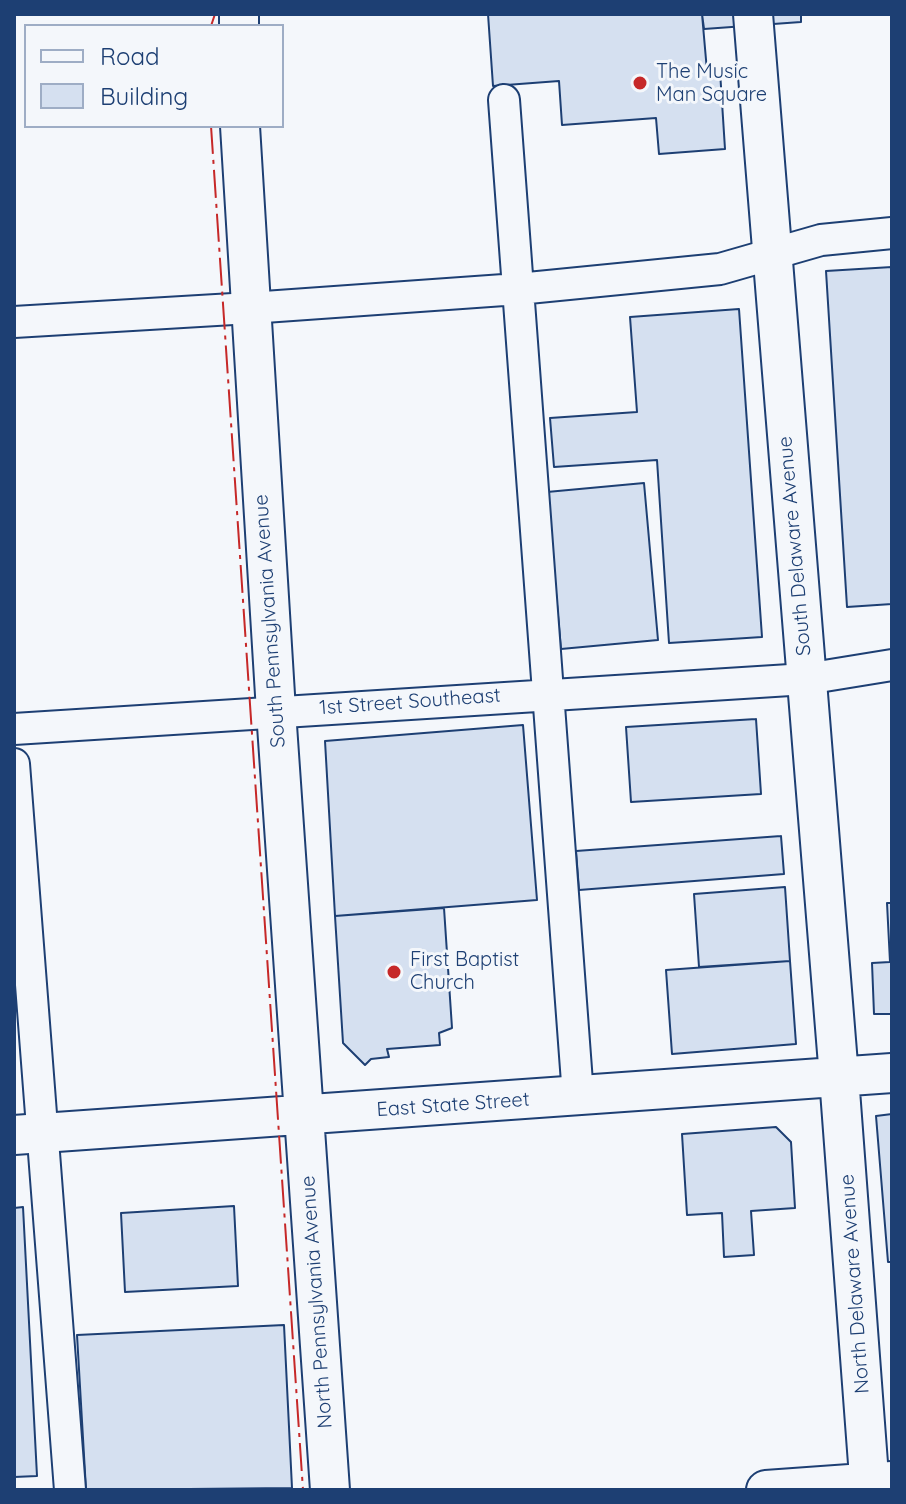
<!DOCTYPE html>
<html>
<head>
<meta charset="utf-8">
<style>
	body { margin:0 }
	#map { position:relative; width:906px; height:1504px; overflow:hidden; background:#f4f7fb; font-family:Quicksand,sans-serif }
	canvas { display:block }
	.frame { position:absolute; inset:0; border:16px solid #1d3f73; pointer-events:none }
	.legend { position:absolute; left:24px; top:24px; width:260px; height:104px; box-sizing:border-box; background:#f4f7fb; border:2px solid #9eadc5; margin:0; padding:10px 14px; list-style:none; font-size:24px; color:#1d3f73 }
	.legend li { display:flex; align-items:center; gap:16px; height:40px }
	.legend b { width:40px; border:2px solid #9eadc5 }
</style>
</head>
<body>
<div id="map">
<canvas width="906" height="1504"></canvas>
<div class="frame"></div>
<ul class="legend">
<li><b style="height:10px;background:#f4f7fb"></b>Road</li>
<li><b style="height:22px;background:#d5e0f0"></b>Building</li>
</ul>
</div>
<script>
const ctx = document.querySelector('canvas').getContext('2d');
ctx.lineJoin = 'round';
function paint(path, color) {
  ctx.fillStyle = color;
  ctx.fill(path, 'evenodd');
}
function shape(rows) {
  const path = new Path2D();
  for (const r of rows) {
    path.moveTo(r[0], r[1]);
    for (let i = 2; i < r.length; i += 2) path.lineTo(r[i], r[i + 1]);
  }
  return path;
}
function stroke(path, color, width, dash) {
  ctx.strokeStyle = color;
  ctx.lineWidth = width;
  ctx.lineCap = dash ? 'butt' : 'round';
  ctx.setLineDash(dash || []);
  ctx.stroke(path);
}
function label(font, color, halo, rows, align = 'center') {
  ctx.font = font + ' Quicksand,sans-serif';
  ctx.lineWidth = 6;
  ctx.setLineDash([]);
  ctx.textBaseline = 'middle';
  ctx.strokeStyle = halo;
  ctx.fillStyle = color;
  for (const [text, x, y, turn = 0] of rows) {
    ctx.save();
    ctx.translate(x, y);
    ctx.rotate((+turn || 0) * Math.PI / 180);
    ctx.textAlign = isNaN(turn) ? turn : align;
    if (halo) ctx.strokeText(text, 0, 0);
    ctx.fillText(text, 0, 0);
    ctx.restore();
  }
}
const building = shape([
	[488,14,702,14,707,71,720,71,725,149,659,154,656,118,562,125,559,81,493,86,488,14],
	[702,14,801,14,801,22,704,29,702,14],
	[892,267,892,604,847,607,826,271,892,267],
	[739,309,762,637,669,643,657,460,554,467,550,418,637,412,630,317,739,309],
	[644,483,658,640,561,649,547,492,644,483],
	[756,719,761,794,631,802,626,727,756,719],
	[523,725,537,900,335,916,325,741,523,725],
	[781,836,784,874,579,890,576,851,781,836],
	[785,887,790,961,699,967,694,894,785,887],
	[887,903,892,903,892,1014,874,1014,872,963,890,962,887,903],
	[444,908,452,1028,439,1033,440,1045,387,1049,389,1057,371,1059,365,1065,343,1043,335,916,444,908],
	[790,961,796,1044,672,1054,666,970,790,961],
	[892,1114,892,1262,888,1262,876,1116,892,1114],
	[776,1127,791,1142,795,1208,751,1211,754,1255,724,1257,722,1213,687,1215,682,1134,776,1127],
	[234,1206,238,1286,125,1292,121,1213,234,1206],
	[23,1207,37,1476,14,1477,14,1208,23,1207],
	[284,1325,292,1488,86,1490,77,1335,284,1325]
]);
const minor = shape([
	[504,100,578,1096],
	[14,322,250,308,518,289,720,269,821,240,892,233],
	[14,729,806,679,892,665],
	[14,764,70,1490]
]);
const major = shape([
	[753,14,839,1077,870,1490],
	[239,26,239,14],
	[240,126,276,711,330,1490],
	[14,1135,892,1073],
	[766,1490,892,1481]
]);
const power = shape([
	[211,26,215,14],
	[211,126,303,1490]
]);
const markers = [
	[640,83,8,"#c62828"],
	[394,972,8,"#c62828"]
];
const poiNames = [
	["The Music",656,72],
	["Man Square",656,95],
	["First Baptist",410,960],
	["Church",410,983]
];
const streetNames = [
	["South Delaware Avenue",795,546,-95],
	["South Pennsylvania Avenue",270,621,-94],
	["1st Street Southeast",410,702,-4],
	["East State Street",453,1105,-4],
	["North Delaware Avenue",855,1284,-94],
	["North Pennsylvania Avenue",317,1302,-94]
];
paint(building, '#d5e0f0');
stroke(building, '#1d3f73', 2);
stroke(minor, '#1d3f73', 34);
stroke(major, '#1d3f73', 42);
stroke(minor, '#f4f7fb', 30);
stroke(major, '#f4f7fb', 38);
stroke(power, '#c62828', 2, [28, 6, 4, 6]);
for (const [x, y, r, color] of markers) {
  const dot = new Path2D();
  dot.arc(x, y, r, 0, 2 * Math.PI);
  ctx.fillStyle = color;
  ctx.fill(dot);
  stroke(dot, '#f4f7fb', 3);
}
label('20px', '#1d3f73', '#f4f7fb', poiNames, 'left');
label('20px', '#1d3f73', '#f4f7fb', streetNames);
</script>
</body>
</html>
